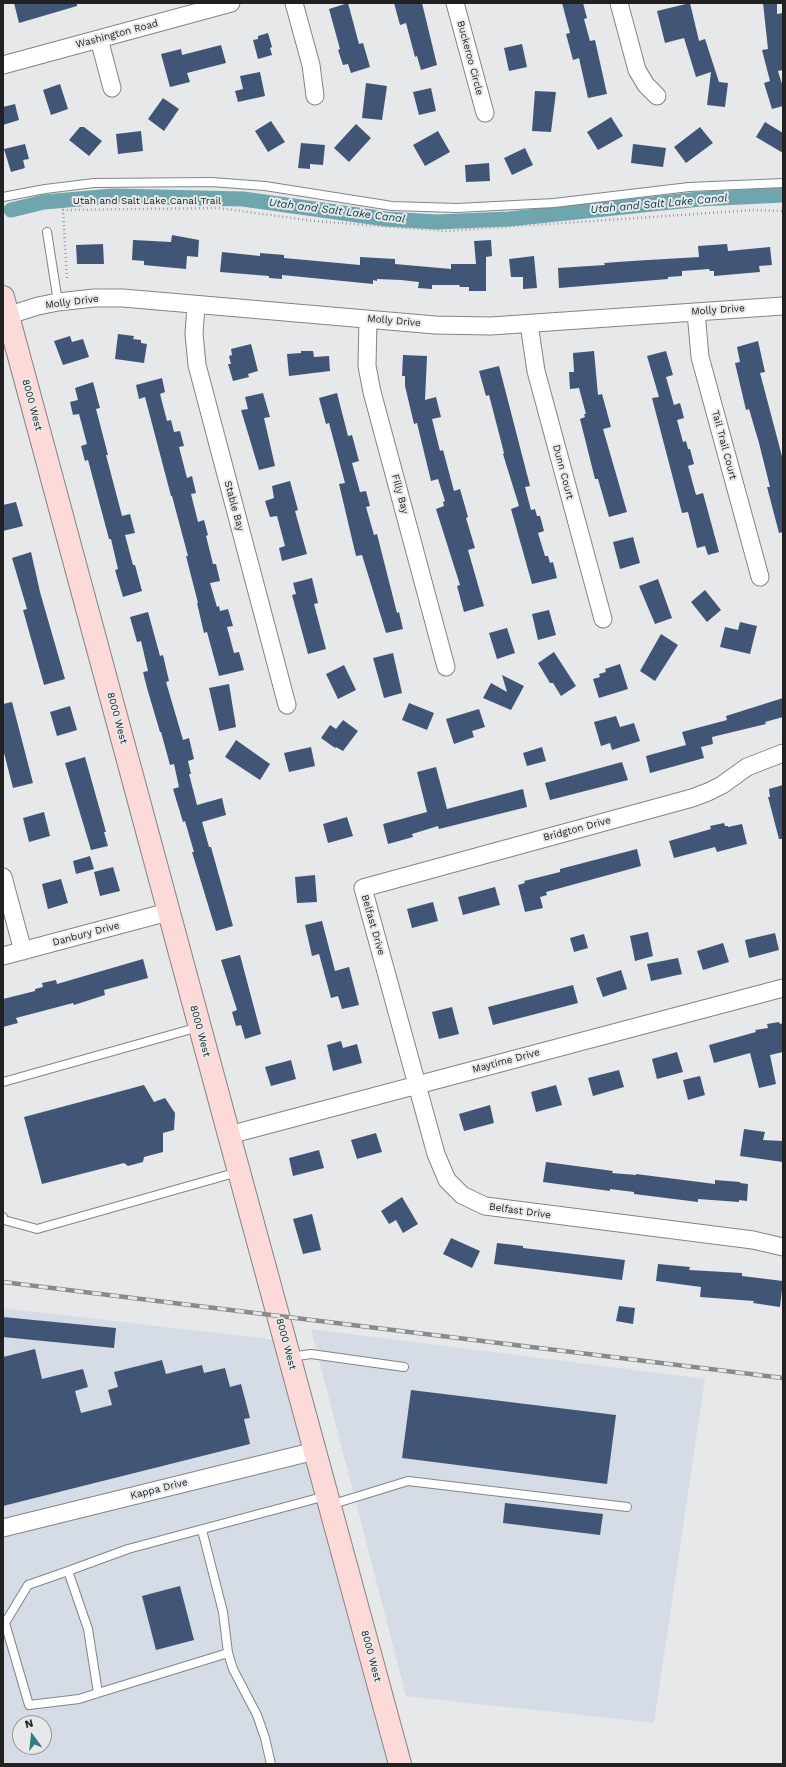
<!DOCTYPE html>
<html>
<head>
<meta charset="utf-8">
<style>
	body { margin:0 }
	#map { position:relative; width:786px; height:1767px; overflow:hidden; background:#e6e8ea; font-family:"Work Sans",sans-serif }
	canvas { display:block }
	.frame { position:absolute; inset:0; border:4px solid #212122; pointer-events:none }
	.north { position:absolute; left:12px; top:1715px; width:40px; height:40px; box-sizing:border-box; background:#e6e8ea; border:1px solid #97989a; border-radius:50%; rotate:345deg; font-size:11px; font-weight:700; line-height:16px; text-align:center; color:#212122 }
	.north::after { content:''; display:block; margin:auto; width:14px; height:18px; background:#347b86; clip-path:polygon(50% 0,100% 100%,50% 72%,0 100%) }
</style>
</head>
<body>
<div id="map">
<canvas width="786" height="1767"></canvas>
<div class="frame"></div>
<div class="north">N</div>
</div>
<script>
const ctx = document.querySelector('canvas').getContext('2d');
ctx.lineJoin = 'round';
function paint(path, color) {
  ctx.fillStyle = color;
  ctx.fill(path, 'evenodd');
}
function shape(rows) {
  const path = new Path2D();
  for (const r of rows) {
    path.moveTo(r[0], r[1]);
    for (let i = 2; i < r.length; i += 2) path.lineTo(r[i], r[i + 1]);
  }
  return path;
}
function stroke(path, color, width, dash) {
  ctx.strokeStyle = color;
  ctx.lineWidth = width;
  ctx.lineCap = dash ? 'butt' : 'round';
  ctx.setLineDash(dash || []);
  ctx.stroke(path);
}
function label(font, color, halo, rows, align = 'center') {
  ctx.font = font + ' "Work Sans",sans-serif';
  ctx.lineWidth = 4;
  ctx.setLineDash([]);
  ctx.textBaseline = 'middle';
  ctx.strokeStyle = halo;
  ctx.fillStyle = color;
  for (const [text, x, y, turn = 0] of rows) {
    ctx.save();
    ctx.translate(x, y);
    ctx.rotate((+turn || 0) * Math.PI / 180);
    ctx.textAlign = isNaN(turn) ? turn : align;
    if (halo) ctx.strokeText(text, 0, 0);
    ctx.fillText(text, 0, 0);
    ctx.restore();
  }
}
const built = shape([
	[3,1308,277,1340,388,1764,3,1764],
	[20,1723,44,1723,44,1747,20,1747],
	[311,1329,705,1379,654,1723,406,1696]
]);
const canal = shape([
	[11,210,44,202,113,196,243,199,386,219,437,222,509,219,700,199,783,195]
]);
const building = shape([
	[14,3,77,3,77,6,19,23],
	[348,3,359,44,363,43,370,67,351,73,348,64,343,65,338,50,340,49,329,9],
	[394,3,422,3,437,65,421,70,417,56,415,57,406,23,400,25],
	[562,3,583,3,587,18,584,19,590,41,595,40,607,94,588,98,579,58,573,60,566,34,570,33],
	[690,3,699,41,705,39,719,82,728,83,725,107,707,105,711,72,696,77,684,38,665,43,657,11],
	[763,3,777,3,777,14,783,13,783,70,778,71,783,87,783,106,772,109,764,83,770,81,762,50,768,49],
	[268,33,272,47,270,48,272,55,258,59,253,40,258,39,258,36],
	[522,44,527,67,509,71,504,48],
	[221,45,226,63,187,73,190,82,170,87,161,54,181,49,182,55],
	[260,72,265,96,238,102,235,91,243,89,240,76],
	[366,83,387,86,382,120,362,118],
	[60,84,68,109,51,115,43,90],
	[431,88,436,111,419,115,413,92],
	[535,91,556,92,551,132,532,131],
	[163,98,179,109,164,131,148,119],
	[15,104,19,120,3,125,3,107],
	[611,117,623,136,598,150,587,132],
	[271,121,285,142,268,152,255,131],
	[765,122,783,133,783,153,756,137],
	[356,124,371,138,349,162,334,148],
	[80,127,84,127,102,141,89,156,69,140],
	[700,127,713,143,686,163,674,147],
	[141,131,143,151,118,154,116,134],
	[438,131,450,152,425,166,413,145],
	[301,143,325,145,323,165,310,164,310,169,298,168],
	[25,144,29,159,23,160,25,168,11,172,4,149],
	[633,144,666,148,663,167,631,163],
	[525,148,533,165,512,175,504,158],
	[489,163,490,181,466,182,465,165],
	[172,235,199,240,198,257,187,256,186,269,144,265,144,261,132,260,133,240,171,242],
	[491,240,492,256,486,257,486,291,469,291,469,287,460,287,459,285,432,285,432,289,418,288,419,282,401,280,377,279,377,281,373,280,373,284,282,275,282,279,269,278,269,276,220,272,222,252,260,256,260,253,284,255,284,258,360,265,360,257,395,259,395,264,451,269,451,264,476,264,474,241],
	[103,244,104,264,77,264,76,245],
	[727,244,728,251,770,247,772,265,759,266,760,272,714,276,714,271,710,271,709,269,682,271,682,276,668,277,668,279,559,288,558,268,605,265,604,263,632,261,699,257,698,246],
	[534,256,537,288,523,289,523,277,511,277,509,259],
	[118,334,134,336,133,339,141,340,141,343,147,344,144,363,115,359],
	[70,336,72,342,83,339,89,357,63,365,54,341],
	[758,341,765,372,760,373,783,460,783,532,779,533,767,487,770,487,759,443,749,409,746,410,735,363,740,362,737,347],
	[251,344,258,371,248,374,249,377,233,381,228,364,231,364,229,356,232,355,231,349],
	[301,351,313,351,314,357,329,356,330,371,289,376,287,354,301,353],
	[594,351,598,395,602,394,611,427,603,429,627,512,609,517,598,479,595,479,580,419,585,417,584,414,586,414,579,388,570,389,569,372,574,372,573,353],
	[666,351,673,375,666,377,674,405,680,403,684,418,677,420,683,442,686,441,688,449,690,449,694,464,688,466,696,495,703,493,719,552,708,555,705,546,697,548,688,512,682,513,652,398,659,397,647,356],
	[403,355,427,356,425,400,436,397,441,417,432,419,440,451,443,450,454,491,460,489,468,517,466,518,475,548,468,550,484,606,464,612,457,586,460,585,436,509,444,506,443,502,445,501,438,479,431,481,417,423,414,424,405,386,405,376,402,376],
	[499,366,530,486,525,487,531,510,535,509,537,516,540,516,544,531,538,533,545,556,548,556,550,563,553,562,557,578,532,584,511,509,519,506,503,454,504,453,489,395,486,396,479,371],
	[162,378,165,392,160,394,167,421,171,420,174,432,180,431,184,446,179,447,187,478,192,476,196,493,191,494,198,522,204,520,208,535,206,536,213,564,216,564,220,581,210,583,217,607,219,606,220,611,228,609,233,626,227,627,234,653,239,652,244,670,219,676,207,632,204,633,197,603,198,603,186,556,188,556,172,496,171,496,145,397,139,399,136,385],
	[93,382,100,408,96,409,108,455,106,455,122,516,130,514,135,533,125,535,133,565,135,565,142,591,123,597,115,570,118,569,111,539,109,539,88,460,85,461,81,446,87,444,79,414,73,415,70,402,78,400,75,388],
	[263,393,270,417,264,418,275,466,259,470,241,410,248,409,245,397],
	[337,393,348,436,352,435,359,461,352,463,360,492,366,491,370,506,366,507,374,535,377,534,397,613,399,612,403,629,386,633,362,555,356,556,339,484,345,483,329,423,326,424,319,398],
	[290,481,298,510,295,511,307,554,282,561,279,548,285,546,277,516,270,517,265,501,274,498,272,486],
	[16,502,23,526,3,531,3,505],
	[633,537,640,563,620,569,613,542],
	[31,552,40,592,65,679,44,685,23,610,27,609,12,558],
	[312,578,318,603,314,604,326,649,308,654,292,595,296,594,293,583],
	[658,579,672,618,655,624,639,586],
	[705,590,721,610,707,622,691,602],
	[549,610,556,635,538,640,532,614],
	[148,612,160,656,163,655,169,681,166,682,183,740,189,738,194,759,188,761,191,774,189,774,197,805,222,798,226,815,202,822,209,847,211,847,233,926,216,931,192,852,194,852,185,821,183,822,173,789,179,787,174,764,170,765,161,732,160,732,147,688,143,672,148,671,141,641,137,642,130,617],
	[740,622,757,626,750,654,720,647,725,627,738,630],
	[507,628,515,653,497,659,489,633],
	[661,634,678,645,655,681,640,671],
	[554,652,576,686,561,696,553,683,550,683,538,663],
	[393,653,402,693,384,698,373,658],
	[620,664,628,689,599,698,593,679,600,677,599,674,606,672,605,669],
	[344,665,356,690,338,699,326,674],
	[502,675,524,686,511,710,483,698,491,683,507,692],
	[229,684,236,727,219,731,209,688],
	[783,698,783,717,765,722,766,724,712,737,713,744,701,747,704,758,650,773,646,756,686,745,682,732,727,720,726,716],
	[12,702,33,783,13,788,3,749,3,704],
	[409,703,434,713,427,730,402,720],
	[70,706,77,730,57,736,50,712],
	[479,709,485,727,472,731,474,737,454,744,446,719],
	[616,716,620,727,634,723,640,741,612,750,610,743,601,746,594,722],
	[343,720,358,731,343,751,336,747,335,748,321,738,330,725,336,729],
	[236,740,270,764,260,780,225,757],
	[311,747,315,766,289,772,284,753],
	[542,747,546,761,527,766,523,753],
	[85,757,106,832,104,832,108,846,91,850,65,763],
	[622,762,628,780,550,800,545,783],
	[436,767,447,809,523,789,527,807,439,829,438,826,412,834,413,837,388,844,383,824,427,812,417,772],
	[783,785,783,839,779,839,768,797,770,797,769,789],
	[44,812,50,836,29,842,23,818],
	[347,817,353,836,328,843,323,824],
	[724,823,725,826,728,826,728,827,742,824,747,844,717,852,715,847,674,858,669,841,711,829,710,826],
	[637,849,641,866,546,892,547,895,540,897,543,908,525,912,518,885,525,883,524,881,560,872,560,869],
	[90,856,94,869,76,874,73,861],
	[113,867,120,891,100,896,94,872],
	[315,875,317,902,297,903,295,877],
	[61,879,68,903,48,909,42,884],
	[495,887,500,905,463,915,458,897],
	[433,902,438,921,412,928,407,909],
	[322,921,335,971,349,967,359,1005,342,1009,338,996,331,998,319,954,312,956,305,925],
	[648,932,653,956,635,961,630,936],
	[775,933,779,950,749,958,745,940],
	[584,934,588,948,574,952,570,938],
	[723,943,729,962,703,970,697,951],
	[240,955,261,1034,245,1039,241,1025,236,1026,232,1012,237,1010,221,960],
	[678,958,682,974,651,981,647,964],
	[143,959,148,978,104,990,105,995,74,1005,73,1003,16,1018,18,1023,3,1027,3,999,35,991,35,989,43,987,42,983,56,980,57,984],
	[621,970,627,989,603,997,596,978],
	[573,985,578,1003,493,1025,488,1007],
	[452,1007,459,1034,439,1039,432,1012],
	[779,1022,780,1024,783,1023,783,1052,770,1055,776,1084,759,1088,750,1053,714,1063,709,1045,756,1032,755,1030,768,1028,767,1024],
	[341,1041,343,1048,357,1044,362,1063,333,1071,327,1045],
	[677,1052,683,1072,657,1079,652,1059],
	[291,1060,296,1079,271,1086,265,1067],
	[619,1070,624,1087,593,1096,588,1078],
	[700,1076,705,1095,688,1100,683,1080],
	[144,1085,154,1102,165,1098,175,1113,174,1130,163,1133,163,1152,144,1157,143,1162,128,1166,124,1163,42,1184,24,1117],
	[556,1085,562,1105,536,1112,531,1092],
	[490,1105,494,1123,464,1131,459,1114],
	[744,1129,765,1132,763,1140,783,1141,783,1162,740,1156],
	[376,1133,382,1152,357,1159,351,1140],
	[319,1150,324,1168,293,1176,289,1158],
	[546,1162,613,1171,612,1173,636,1175,636,1174,715,1184,715,1180,740,1182,740,1183,748,1184,747,1201,739,1200,739,1202,698,1199,698,1202,634,1194,634,1192,610,1189,610,1191,543,1182],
	[402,1197,418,1224,403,1233,396,1220,389,1224,381,1211],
	[312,1214,321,1250,303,1254,293,1219],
	[451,1238,480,1251,472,1268,443,1254],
	[497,1243,523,1246,523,1248,625,1260,622,1280,494,1264],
	[658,1264,690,1267,689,1270,742,1273,742,1276,783,1281,780,1307,753,1303,754,1301,700,1297,701,1287,656,1281],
	[619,1306,635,1308,633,1324,616,1321],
	[3,1317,116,1328,114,1348,3,1337],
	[35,1349,42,1379,83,1369,88,1387,75,1391,81,1413,112,1405,108,1390,118,1387,114,1372,162,1360,166,1374,202,1365,204,1373,225,1368,230,1387,241,1384,250,1418,244,1419,250,1444,3,1506,3,1357],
	[411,1390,616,1415,607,1484,402,1458],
	[505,1503,603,1514,600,1535,503,1523],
	[180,1586,194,1640,156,1650,142,1596]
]);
const path = shape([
	[67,278,63,210,219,208,314,221,446,231,754,210,783,211]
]);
const lane = shape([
	[3,197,45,189,94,183,211,182,265,186,392,206,457,208,554,203,689,187,783,183],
	[47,232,58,302],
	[3,1082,199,1027],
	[3,1217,4,1220,37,1229,238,1172],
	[290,1357,311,1354,404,1367],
	[330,1505,408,1481,627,1507],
	[202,1530,223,1612,228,1653,233,1669,257,1715,265,1738,271,1764],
	[68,1571,88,1629,98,1693,79,1699,29,1705,5,1623,28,1585,68,1571,128,1549,326,1496],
	[98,1693,228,1653]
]);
const street = shape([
	[294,3,311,65,315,96],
	[455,3,485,113],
	[619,3,637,70,646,85,657,96],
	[99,39,112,88],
	[3,65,231,3],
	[196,305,194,334,197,365,287,705],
	[696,312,700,357,760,577],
	[3,317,38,306,58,302,94,298,123,298,435,325,491,326,783,306],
	[368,319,367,366,372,392,446,667],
	[529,324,536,371,603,619],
	[783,753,747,767,722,785,708,792,692,798,363,888,436,1154,447,1180,462,1195,485,1206,753,1240,783,1247],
	[3,877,23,951],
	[3,956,168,912],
	[229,1135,783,988],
	[3,1528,315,1451]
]);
const secondary = shape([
	[3,297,229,1135,400,1764]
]);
const rail = shape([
	[3,1282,783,1378]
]);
const streetNames = [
	["Washington Road",117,34,-15],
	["Buckeroo Circle",470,58,75],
	["Utah and Salt Lake Canal Trail",147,201],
	["Molly Drive",72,302,-7],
	["Molly Drive",718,310,-4],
	["Molly Drive",394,321,5],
	["8000 West",32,405,75],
	["Tail Trail Court",724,445,75],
	["Dunn Court",563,472,75],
	["Filly Bay",400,494,75],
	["Stable Bay",234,506,75],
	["8000 West",117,718,75],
	["Bridgton Drive",577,829,-15],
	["Belfast Drive",373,925,74],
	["Danbury Drive",86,934,-15],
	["8000 West",200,1031,75],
	["Maytime Drive",506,1061,-15],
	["Belfast Drive",520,1211,8],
	["8000 West",286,1344,75],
	["Kappa Drive",159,1489,-14],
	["8000 West",371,1656,75]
];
const waterNames = [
	["Utah and Salt Lake Canal",659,204,-5],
	["Utah and Salt Lake Canal",337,211,7]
];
paint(built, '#d6dce5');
stroke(canal, '#6fa5ac', 15);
paint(building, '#415676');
stroke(lane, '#838487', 10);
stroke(street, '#838487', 19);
stroke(secondary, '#838487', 24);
stroke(path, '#9b9c9e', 2.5, [1, 3]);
stroke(lane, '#fff', 8);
stroke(street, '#fff', 17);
stroke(secondary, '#fcdad7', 22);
stroke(rail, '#898a8c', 4.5);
stroke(rail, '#e6e8ea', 3, [9]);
label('10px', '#212122', '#e6e8ea', streetNames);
label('italic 11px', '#033a3f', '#e6e8ea', waterNames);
</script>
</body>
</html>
